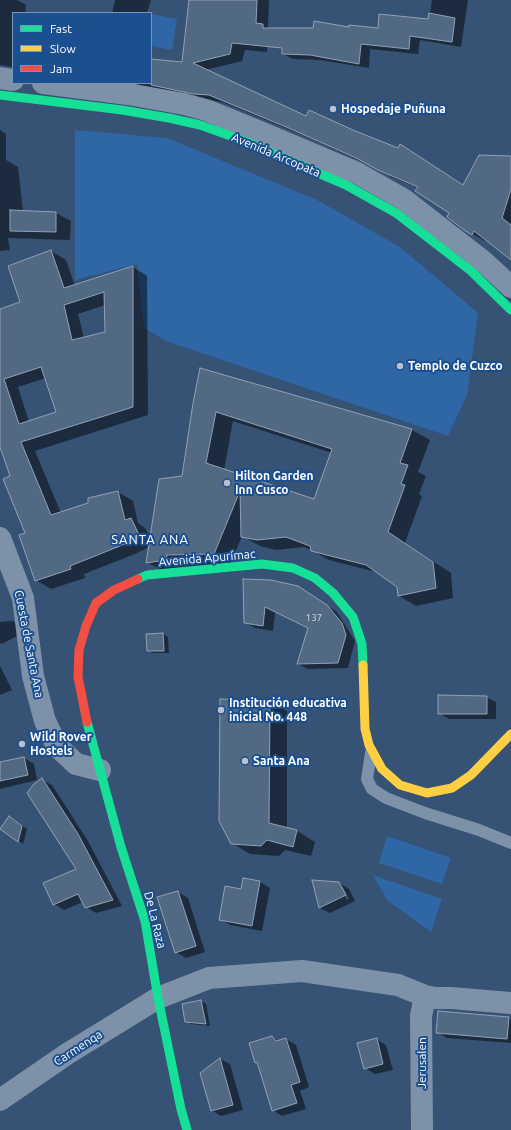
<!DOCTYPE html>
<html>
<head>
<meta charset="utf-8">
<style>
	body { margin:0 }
	#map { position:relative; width:511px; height:1130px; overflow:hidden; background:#365274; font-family:Ubuntu,sans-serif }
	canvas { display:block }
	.legend { position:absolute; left:12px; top:12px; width:140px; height:72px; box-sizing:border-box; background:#1b4f8f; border:1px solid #7695bc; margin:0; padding:5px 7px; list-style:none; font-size:12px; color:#fff }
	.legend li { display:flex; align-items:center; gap:8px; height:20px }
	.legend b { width:20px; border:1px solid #7695bc }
</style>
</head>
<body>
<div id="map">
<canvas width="511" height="1130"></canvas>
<ul class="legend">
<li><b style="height:5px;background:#16e098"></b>Fast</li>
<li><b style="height:5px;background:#ffcf43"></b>Slow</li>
<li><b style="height:5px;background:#f24e42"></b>Jam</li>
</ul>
</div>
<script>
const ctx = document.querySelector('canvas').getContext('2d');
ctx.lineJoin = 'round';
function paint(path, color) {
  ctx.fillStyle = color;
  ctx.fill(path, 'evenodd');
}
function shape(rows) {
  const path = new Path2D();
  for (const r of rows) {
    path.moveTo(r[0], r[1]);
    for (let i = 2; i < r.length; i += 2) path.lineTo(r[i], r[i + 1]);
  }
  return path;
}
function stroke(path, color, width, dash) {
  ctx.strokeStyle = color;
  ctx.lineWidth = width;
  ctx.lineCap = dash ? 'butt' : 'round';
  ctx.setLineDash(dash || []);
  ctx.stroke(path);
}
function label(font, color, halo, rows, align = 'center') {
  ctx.font = font + ' Ubuntu,sans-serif';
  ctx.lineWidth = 4;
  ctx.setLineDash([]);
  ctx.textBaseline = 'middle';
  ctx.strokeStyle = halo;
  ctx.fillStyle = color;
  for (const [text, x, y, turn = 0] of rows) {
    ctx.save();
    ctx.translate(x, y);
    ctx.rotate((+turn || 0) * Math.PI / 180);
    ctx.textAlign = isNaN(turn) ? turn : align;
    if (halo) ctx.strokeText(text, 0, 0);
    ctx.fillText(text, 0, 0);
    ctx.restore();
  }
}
const green = shape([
	[151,14,177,19,172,50,151,46],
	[75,130,167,138,317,200,400,247,478,313,467,395,448,436,166,341,144,328,137,264,75,280],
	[387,836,451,858,442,884,379,863],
	[373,875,442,899,431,932,387,900]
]);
const shadow = shape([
	[0,0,17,0,26,5,25,13,13,13,13,67,0,65],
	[115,0,151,0,147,13,112,13],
	[190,0,269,0,267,52,245,50,242,61,205,70,306,118,352,130,399,149,412,153,464,185,511,157,511,258,486,239,485,241,464,229,450,212,418,188,392,177,369,165,305,136,222,102,207,100,144,88,134,83,151,83,151,60,183,63],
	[432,0,468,0,461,47,420,40,418,54,370,49,369,68,320,60,293,59,283,54,283,50,279,47,350,28,379,29,429,20],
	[0,130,6,134,6,160,18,167,23,211,56,213,71,221,70,240,8,238,10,250,0,251],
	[51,251,66,260,75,286,133,267,147,276,148,415,35,451,61,513,118,492,133,501,138,523,145,528,151,538,183,477,201,370,412,430,430,440,418,472,426,476,419,494,422,496,405,543,451,573,453,598,416,606,399,596,398,586,380,573,329,560,311,550,304,547,276,550,260,546,242,536,231,563,165,572,147,562,149,547,135,554,84,574,85,578,51,589,36,580,27,533,11,477,0,444,0,310,21,303],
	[105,305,106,333,84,338,78,314],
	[46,378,57,413,29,422,18,387],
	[233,421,332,453,315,500,224,470],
	[244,580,298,587,337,612,355,641,348,668,308,669,298,664,309,628,275,612,273,631,255,628,245,622],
	[13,621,18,624,19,635,2,644,0,643,0,622],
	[163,634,168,637,169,653,153,653,148,651],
	[0,666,12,690,0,695],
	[486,697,496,702,496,719,449,719,439,713],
	[269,701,287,711,287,829,297,831,315,842,311,856,285,850,279,856,250,854,232,843],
	[24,758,34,764,37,780,0,789,0,763],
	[42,780,52,785,88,841,122,906,96,913,86,907,83,902,64,910,54,904,78,869],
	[10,817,27,829,23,844,1,828],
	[260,882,270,888,262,931,230,925,220,919,242,890],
	[339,883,349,889,355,901,330,913,320,908],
	[340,886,342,886,349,899,347,900],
	[178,892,188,898,205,952,186,958,176,952,159,898],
	[201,1001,206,1004,210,1026,191,1024,186,1021],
	[508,1018,511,1019,511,1043,447,1038,437,1032],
	[272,1037,279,1041,286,1039,296,1045,309,1087,300,1091,306,1109,282,1116,273,1110,258,1063,256,1062],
	[376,1039,386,1045,393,1070,375,1074,365,1068],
	[220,1059,230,1064,243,1110,221,1116,211,1110,201,1073]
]);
const building = shape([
	[189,0,257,0,256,23,263,24,263,28,313,28,314,21,349,27,349,25,378,28,379,14,428,19,429,13,455,18,452,42,410,36,409,49,361,44,359,64,310,55,282,54,282,48,232,43,230,54,193,63,306,116,309,110,353,130,398,148,400,144,463,185,479,155,511,156,511,189,502,218,511,225,511,260,474,231,472,235,464,230,447,217,449,213,415,191,418,187,378,170,356,158,291,129,209,95,193,94,151,85,151,59,182,62,189,0],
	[10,210,56,212,56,232,10,231,10,210],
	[51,250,64,288,133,266,133,407,21,442,51,515,88,503,88,498,118,491,125,520,131,518,140,537,120,546,70,566,71,569,35,581,19,535,25,533,3,479,10,476,0,447,0,309,20,302,8,266,51,250],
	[104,292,105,332,72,340,64,305,104,292],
	[41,367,56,412,19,424,4,379,41,367],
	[200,368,412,429,400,463,408,465,401,484,405,485,388,532,433,562,436,588,398,596,397,587,366,565,311,551,310,546,286,537,257,540,241,537,240,491,214,554,167,555,166,560,146,563,159,479,182,476,193,403,200,368],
	[216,412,332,449,314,499,206,463,216,412],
	[243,579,271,580,298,586,327,605,342,623,346,635,338,663,297,664,308,628,265,607,263,626,244,623,243,579],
	[163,633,164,651,147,651,146,634,163,633],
	[438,695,487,696,487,714,438,714,438,695],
	[220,699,270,700,269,823,297,830,293,847,267,840,261,846,231,844,219,821,220,699],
	[24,757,28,775,0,781,0,762,24,757],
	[42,778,78,834,113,900,85,908,78,894,53,905,43,883,76,869,27,793,34,784,42,778],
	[9,816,22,826,18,842,0,829,9,816],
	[243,878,260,881,252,926,219,920,225,886,241,889,243,878],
	[312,880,339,882,346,895,319,908,312,880],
	[178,891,196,946,175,953,157,897,178,891],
	[201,1000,206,1024,185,1022,182,1004,201,1000],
	[438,1011,509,1017,507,1039,436,1033,438,1011],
	[272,1036,276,1041,286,1038,300,1082,291,1085,297,1103,272,1111,257,1062,255,1063,249,1043,272,1036],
	[377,1038,383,1064,364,1069,357,1043,377,1038],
	[220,1058,233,1105,211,1111,200,1073,220,1058]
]);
const lane = shape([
	[371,753,367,779,372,789,386,798,425,813,479,830,511,843]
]);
const street = shape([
	[0,78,13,80],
	[43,83,128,94,184,104,206,110,260,132,357,173,403,199,484,262,511,287],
	[0,538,23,598,33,676,45,721,57,746,76,764,100,770],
	[0,1100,67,1054,158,998,209,978,302,971,398,985,425,996,435,998,451,998,511,1003],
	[422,1130,421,1016,425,996]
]);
const fast = shape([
	[0,95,122,110,169,118,200,125,242,140,346,185,396,213,471,271,511,310],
	[138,579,147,575,262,564,293,568,315,578,333,593,353,617,362,644,363,665],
	[87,722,121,847,145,921,158,998,181,1109,187,1130]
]);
const slow = shape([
	[363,665,365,729,369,745,382,769,400,785,427,793,452,788,471,775,511,734]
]);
const jam = shape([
	[87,722,78,677,79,650,86,626,96,603,114,590,138,579]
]);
const markers = [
	[333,109,4,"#b9c2ce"],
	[400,366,4,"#b9c2ce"],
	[227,483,4,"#b9c2ce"],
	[221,710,4,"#b9c2ce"],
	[22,744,4,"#b9c2ce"],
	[245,761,4,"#b9c2ce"]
];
const numberNames = [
	["137",314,618]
];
const poiNames = [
	["Hospedaje Puñuna",341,109],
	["Templo de Cuzco",408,366],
	["Hilton Garden",235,476],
	["Inn Cusco",235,490],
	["Institución educativa",229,703],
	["inicial No. 448",229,717],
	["Wild Rover",30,737],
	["Hostels",30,751],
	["Santa Ana",253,761]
];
const streetNames = [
	["Avenida Arcopata",276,155,23],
	["Avenida Apurímac",207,558,-5],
	["Cuesta de Santa Ana",29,644,79],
	["De La Raza",155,920,76],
	["Carmenqa",78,1048,-33],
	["Jerusalen",422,1063,-90]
];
const neighbourhoodNames = [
	["SANTA ANA",150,540]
];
paint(green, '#2f66a5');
paint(shadow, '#0007');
paint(building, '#526984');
stroke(building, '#92a2b6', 1);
stroke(lane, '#7d92a8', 12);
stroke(street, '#7d92a8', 22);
stroke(fast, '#16e098', 9);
stroke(slow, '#ffcf43', 9);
stroke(jam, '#f24e42', 9);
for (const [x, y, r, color] of markers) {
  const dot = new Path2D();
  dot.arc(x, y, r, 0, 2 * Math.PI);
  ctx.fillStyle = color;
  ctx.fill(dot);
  stroke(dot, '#1b4f8f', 1.5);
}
label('10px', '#d4dae0', null, numberNames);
label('bold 12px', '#fff', '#1b4f8f', poiNames, 'left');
label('12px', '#fff', '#1b4f8f', streetNames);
ctx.letterSpacing = '1px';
label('13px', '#fff', '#1b4f8f', neighbourhoodNames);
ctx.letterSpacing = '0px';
</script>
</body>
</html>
